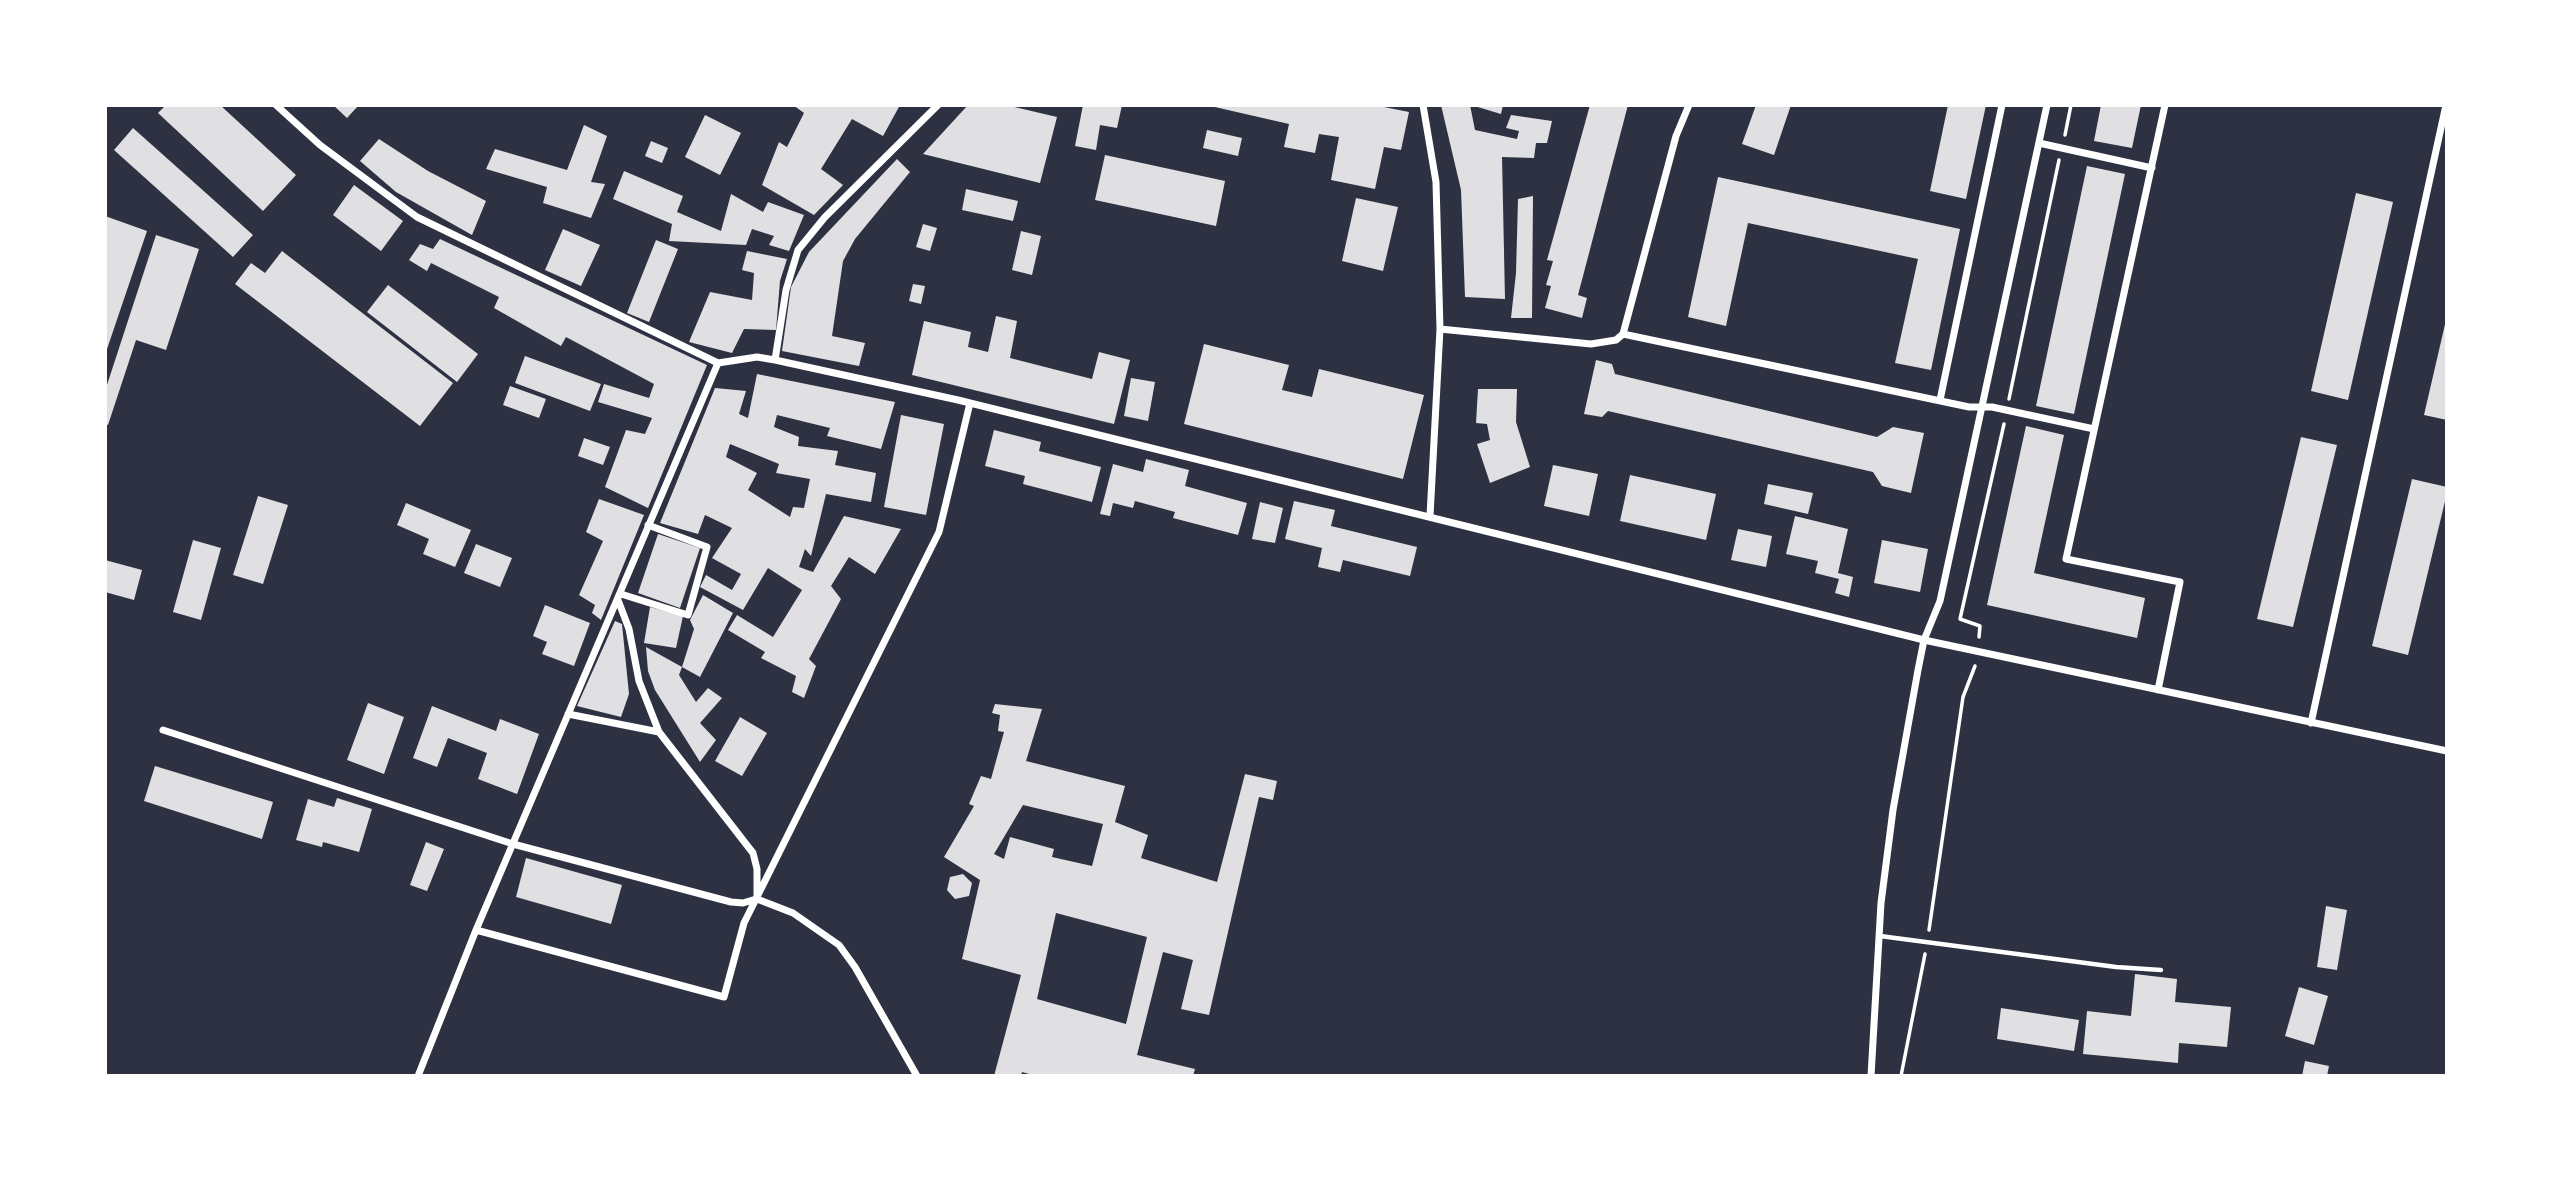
<!DOCTYPE html>
<html>
<head>
<meta charset="utf-8">
<style>
	body { margin:0 }
	#map { position:relative; width:2552px; height:1181px; overflow:hidden; background:#2d3142; font-family:"Fira Sans",sans-serif }
	canvas { display:block }
	.frame { position:absolute; inset:0; border:107px solid #fff; pointer-events:none }
</style>
</head>
<body>
<div id="map">
<canvas width="2552" height="1181"></canvas>
<div class="frame"></div>
</div>
<script>
const ctx = document.querySelector('canvas').getContext('2d');
ctx.lineJoin = 'round';
function paint(path, color) {
  ctx.fillStyle = color;
  ctx.fill(path, 'evenodd');
}
function shape(rows) {
  const path = new Path2D();
  for (const r of rows) {
    path.moveTo(r[0], r[1]);
    for (let i = 2; i < r.length; i += 2) path.lineTo(r[i], r[i + 1]);
  }
  return path;
}
function stroke(path, color, width, dash) {
  ctx.strokeStyle = color;
  ctx.lineWidth = width;
  ctx.lineCap = dash ? 'butt' : 'round';
  ctx.setLineDash(dash || []);
  ctx.stroke(path);
}
const building = shape([
	[166,105,220,105,296,175,263,211,158,113],
	[333,105,359,105,347,118],
	[793,105,900,105,883,136,852,119,821,169,843,185,814,215,762,185,779,142,787,147,804,113],
	[968,105,1006,105,1057,117,1040,183,923,154],
	[1083,105,1122,105,1117,128,1100,125,1096,150,1075,146],
	[1206,105,1374,105,1409,112,1401,150,1384,147,1375,189,1331,180,1339,137,1319,134,1315,153,1284,147,1289,124],
	[1441,105,1470,105,1475,130,1517,139,1519,131,1506,128,1511,115,1552,121,1547,143,1536,143,1534,158,1502,157,1505,299,1465,297,1461,190],
	[1471,105,1503,105,1501,114],
	[1590,105,1628,105,1578,295,1587,298,1582,318,1545,308,1551,286,1546,285,1553,261,1547,260],
	[1756,105,1791,105,1774,155,1742,144],
	[1948,105,1986,105,1966,199,1930,191],
	[2101,105,2141,105,2132,148,2094,141],
	[705,115,741,133,720,175,685,157],
	[584,125,607,136,591,182,605,184,591,218,543,203,547,187,486,169,495,149,567,170],
	[133,128,253,235,233,257,114,150],
	[1207,130,1242,138,1238,156,1203,148],
	[379,139,428,171,486,201,472,235,396,192,360,161],
	[651,141,668,148,662,163,645,156],
	[1105,155,1225,181,1216,226,1095,200],
	[897,159,910,172,855,239,843,261,832,336,865,343,859,366,782,351,791,287,809,252],
	[2087,166,2125,174,2074,414,2036,406],
	[624,171,683,196,677,212,721,231,731,194,763,212,768,202,804,215,789,251,769,245,774,236,752,229,746,245,669,241,672,224,613,199],
	[1718,177,1960,229,1931,370,1895,363,1918,259,1748,223,1726,326,1688,317],
	[354,185,403,221,381,251,333,215],
	[966,189,1018,201,1013,221,962,210],
	[2356,193,2393,202,2348,400,2311,391],
	[1533,196,1532,318,1511,318,1516,273,1518,199],
	[1356,198,1398,207,1383,271,1342,261],
	[105,216,147,231,105,355],
	[923,224,937,228,930,251,916,247],
	[563,229,600,245,581,286,545,270],
	[1021,231,1041,236,1032,275,1012,270],
	[156,235,199,249,166,350,136,340,108,425,105,424,105,391],
	[440,239,707,365,648,508,605,487,626,430,645,434,652,418,598,402,604,384,649,398,654,384,566,337,561,346,494,308,499,297,431,263,427,271,409,260,420,244,433,249],
	[656,240,678,249,649,322,627,313],
	[282,251,453,383,420,426,235,284,251,263,265,273],
	[747,251,787,259,780,281,776,330,744,329,732,353,689,342,710,292,752,300,754,273,742,270],
	[913,284,925,286,921,304,909,301],
	[388,285,478,354,457,382,367,312],
	[996,316,1017,321,1010,358,1092,379,1099,352,1130,360,1114,424,912,375,924,321,971,332,968,347,988,352],
	[2446,320,2447,320,2447,420,2424,415],
	[1204,344,1289,365,1282,390,1312,397,1319,369,1424,395,1403,479,1184,424],
	[525,356,601,384,590,411,515,383],
	[1596,360,1612,364,1615,374,1877,437,1893,427,1924,433,1911,493,1882,486,1873,472,1608,411,1602,417,1584,414],
	[757,374,895,402,881,449,827,436,830,428,777,415,774,427,799,437,798,446,838,451,835,465,876,473,871,502,826,494,811,556,805,549,799,567,813,572,844,516,901,529,875,574,849,557,831,586,841,599,809,659,816,666,804,698,792,692,796,676,761,658,765,652,728,630,737,615,773,637,802,590,768,568,743,610,700,587,706,575,732,590,741,574,712,558,732,528,705,515,698,534,660,523,715,388,746,391,739,414,748,418],
	[730,444,779,464,776,473,810,479,804,508,793,507,790,517,748,490,757,473,726,457],
	[1131,378,1155,382,1148,421,1124,416],
	[510,386,546,399,539,418,503,405],
	[1478,389,1517,389,1516,422,1530,467,1490,483,1477,444,1490,440,1487,424,1476,423],
	[901,415,944,424,926,515,884,507],
	[2026,426,2064,435,2034,573,2145,598,2137,638,1987,605],
	[994,430,1041,442,1039,451,1101,467,1092,502,1023,484,1025,476,985,466],
	[2301,437,2337,445,2293,627,2257,619],
	[584,438,610,447,603,465,578,456],
	[1146,459,1189,470,1185,486,1247,503,1238,535,1173,518,1175,512,1135,501,1133,508,1113,503,1110,516,1100,514,1113,464,1143,472],
	[1553,465,1598,474,1589,516,1544,506],
	[1630,475,1716,494,1706,540,1620,521],
	[2412,479,2447,487,2447,493,2408,655,2372,646],
	[1768,484,1813,493,1808,514,1764,504],
	[258,496,288,505,263,584,233,575],
	[599,499,644,515,601,620,592,613,595,605,579,595,603,541,586,532],
	[1294,501,1335,510,1331,526,1417,547,1410,576,1343,560,1340,572,1318,567,1322,548,1285,539],
	[1260,502,1283,508,1275,543,1252,539],
	[406,503,471,530,455,567,423,554,429,539,397,525],
	[1795,516,1848,529,1838,573,1853,577,1849,597,1835,593,1839,579,1815,573,1818,561,1786,554],
	[1738,529,1772,536,1766,567,1731,560],
	[658,534,700,548,680,608,638,593],
	[193,540,221,548,201,620,173,612],
	[1882,540,1928,549,1920,592,1874,583],
	[476,544,512,558,500,587,464,573],
	[105,560,142,570,134,600,105,592],
	[703,595,733,613,700,677,682,667,679,675,696,702,708,688,722,698,700,723,716,740,700,762,655,690,648,671,646,647,682,667,694,629,690,620],
	[545,605,590,623,574,666,542,654,547,642,533,636],
	[650,607,683,616,676,648,644,643],
	[615,621,622,624,629,694,621,717,577,706],
	[368,703,404,717,384,774,347,760],
	[995,704,1042,709,1026,761,1125,786,1115,822,1148,835,1141,858,1217,882,1245,774,1277,781,1273,800,1259,797,1209,1015,1181,1009,1193,960,1163,952,1137,1055,1195,1069,1193,1076,1036,1076,1022,1072,1021,1076,994,1076,1021,975,962,959,980,880,944,857,974,806,969,804,981,776,991,779,1004,732,998,731,1000,715,992,713],
	[1023,805,1103,824,1092,866,1052,857,1054,849,1010,837,1004,859,994,854],
	[1056,913,1147,937,1126,1024,1037,999],
	[432,706,496,731,500,719,539,734,517,794,478,779,487,753,448,738,437,767,413,758],
	[740,717,767,733,742,776,715,761],
	[155,766,273,802,262,839,144,801],
	[337,798,372,809,359,852,323,842,322,847,296,840,308,799,334,807],
	[426,842,444,849,427,891,410,885],
	[526,858,622,885,611,924,516,897],
	[963,874,972,883,969,896,955,899,947,890,950,877],
	[2326,906,2347,910,2337,970,2317,967],
	[2135,974,2177,979,2175,1002,2231,1007,2227,1047,2179,1043,2178,1063,2083,1054,2087,1011,2131,1016],
	[2299,987,2328,996,2314,1045,2285,1036],
	[2001,1008,2079,1020,2074,1051,1997,1039],
	[2305,1061,2329,1066,2327,1076,2302,1076]
]);
const path = shape([
	[2065,135,2071,105],
	[2009,399,2059,160],
	[1979,637,1980,626,1960,619,2004,424],
	[1929,930,1963,697,1975,666],
	[1901,1076,1925,954]
]);
const service = shape([
	[1880,936,2116,967,2161,970]
]);
const minor = shape([
	[276,105,320,145,417,217,718,363],
	[1423,105,1436,182,1440,329,1430,516],
	[2039,143,2152,168],
	[1440,329,1591,344,1616,340,1623,334,1676,136,1689,105],
	[1623,334,1969,407,1992,407,2094,429],
	[775,360,786,290,798,250,825,217,938,105],
	[718,363,757,357,775,360,958,400,1924,640,2447,751],
	[1940,400,2002,105],
	[621,594,688,615,707,547,648,525],
	[618,600,629,629,639,681,659,732,753,853,757,869,757,895],
	[2158,690,2180,582,2066,559,2165,105],
	[568,714,659,732],
	[2311,723,2446,105],
	[163,730,513,844,731,902,743,903,756,899],
	[757,899,793,913,839,945,855,967,917,1076],
	[476,930,724,997,744,923,939,532,970,403],
	[418,1076,476,930,718,363],
	[1871,1076,1881,903,1893,810,1918,670,1924,640,1940,601,2047,105]
]);
paint(building, '#e0e0e3');
stroke(path, '#fff', 3.5);
stroke(service, '#fff', 4.5);
stroke(minor, '#fff', 7);
</script>
</body>
</html>
